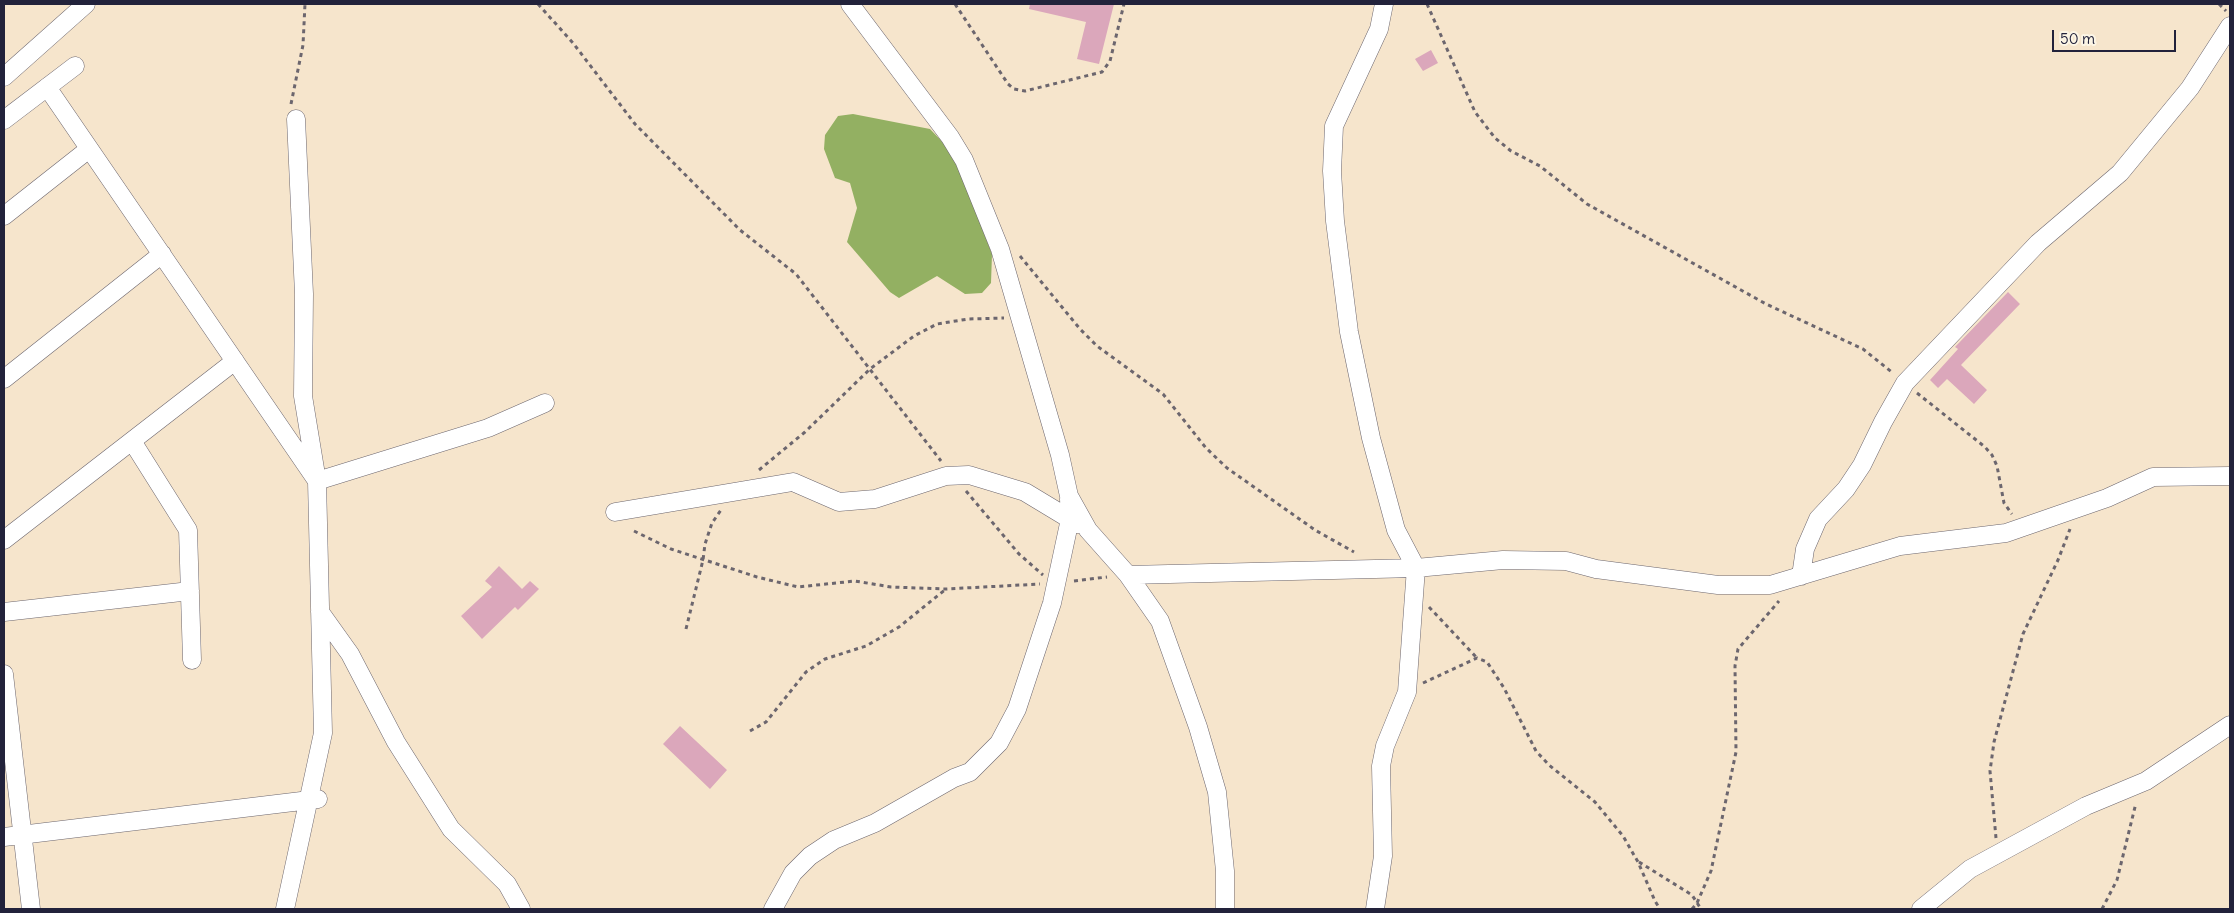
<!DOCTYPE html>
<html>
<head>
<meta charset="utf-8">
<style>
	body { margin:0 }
	#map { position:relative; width:2234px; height:913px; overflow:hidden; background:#f6e5cc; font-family:Delius,sans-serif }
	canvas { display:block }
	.frame { position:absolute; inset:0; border:5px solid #22223b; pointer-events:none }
	.scale { position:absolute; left:2052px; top:30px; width:124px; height:22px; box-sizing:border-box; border:2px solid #22223b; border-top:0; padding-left:6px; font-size:15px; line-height:18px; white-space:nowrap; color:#22223b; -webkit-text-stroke:4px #fcf5e5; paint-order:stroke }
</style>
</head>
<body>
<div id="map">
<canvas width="2234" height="913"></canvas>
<div class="frame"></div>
<div class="scale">50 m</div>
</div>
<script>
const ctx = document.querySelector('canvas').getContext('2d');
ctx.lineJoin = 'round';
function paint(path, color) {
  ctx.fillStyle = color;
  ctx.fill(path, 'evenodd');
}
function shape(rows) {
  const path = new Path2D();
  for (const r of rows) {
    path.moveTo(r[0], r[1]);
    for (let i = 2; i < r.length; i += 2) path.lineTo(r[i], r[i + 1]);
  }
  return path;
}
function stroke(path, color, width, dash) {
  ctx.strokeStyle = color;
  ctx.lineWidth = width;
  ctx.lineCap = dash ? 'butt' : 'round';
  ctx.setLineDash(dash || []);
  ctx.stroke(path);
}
const forest = shape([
	[853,114,930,129,954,154,992,254,991,283,982,293,965,294,937,276,899,298,890,292,847,242,857,208,850,183,835,178,824,149,825,135,838,116]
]);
const building = shape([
	[1030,4,1114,4,1099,64,1077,59,1086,22,1029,9],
	[1431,50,1438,63,1423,71,1415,59],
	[2008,292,2020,304,1961,365,1987,390,1974,404,1947,379,1938,388,1930,380,1958,349,1955,347],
	[499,566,522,589,530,581,539,589,518,610,515,607,482,639,461,616,492,587,485,581],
	[680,726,727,770,710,789,663,744]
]);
const path = shape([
	[538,4,573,43,635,124,740,230,796,274,941,461],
	[955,4,1008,84,1014,89,1025,91,1102,72,1110,61,1124,4],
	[1427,4,1475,112,1495,138,1511,151,1540,166,1587,204,1766,304,1863,349,1893,373],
	[2219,4,2226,11],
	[291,104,303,45,305,4],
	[1020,256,1080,329,1097,346,1163,394,1206,448,1227,468,1315,530,1354,552],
	[1917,393,1985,447,1992,455,1997,466,2004,503,2012,514],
	[759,470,805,432,870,369,914,336,937,324,968,319,1004,318],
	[966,491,1019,554,1043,575],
	[634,531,671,549,757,577,798,587,855,581,891,587,946,589,1040,584],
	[1074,581,1107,577],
	[1429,607,1477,658],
	[686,629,703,560,705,544,712,523,721,510],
	[1423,683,1477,658,1487,662,1504,688,1536,751,1549,765,1595,802,1623,836,1638,862,1655,901,1660,909],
	[750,731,766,722,806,672,825,659,866,646,899,627,946,589],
	[1996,838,1990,771,1994,742,2023,634,2058,560,2070,529],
	[1639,862,1692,895,1701,909],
	[1692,909,1697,903,1711,871,1736,752,1735,666,1738,649,1779,601],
	[2102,909,2117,880,2136,803]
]);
const minor = shape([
	[850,4,950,137,964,160,1000,249,1060,455,1069,496,1088,530,1128,575,1160,621,1198,727,1217,792,1225,871,1225,909],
	[4,77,86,4],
	[47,87,317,481,323,733,285,909],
	[296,119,304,294,303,396,317,481,488,428,545,403],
	[4,120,75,66],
	[4,216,89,149],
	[4,379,162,254],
	[132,441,188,530,192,660],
	[615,512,793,482,839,502,875,499,946,476,969,475,1025,492,1078,524],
	[4,540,235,361],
	[1128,575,1416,568,1503,560,1566,561,1596,569,1718,585,1770,585,1900,546,2006,533,2107,498,2153,477,2230,476],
	[1801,576,1805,549,1818,519,1846,489,1862,465,1883,422,1905,383,2038,243,2120,173,2190,88,2230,26],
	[4,612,190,591],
	[320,612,350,654,396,742,451,829,507,884,521,909],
	[4,674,31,909],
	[4,837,318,799],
	[773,909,793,873,810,856,834,840,875,823,954,778,970,772,999,743,1017,709,1052,603,1070,519,1069,499],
	[1375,909,1383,856,1381,766,1385,746,1407,692,1416,568,1396,530,1371,438,1349,332,1335,221,1332,171,1334,126,1379,29,1384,4],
	[1921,909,1970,869,2086,806,2146,781,2230,725]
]);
paint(forest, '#93b062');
paint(building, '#dba7bb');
stroke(minor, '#6c666e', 19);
stroke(path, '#6c666e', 3, [4, 4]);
stroke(minor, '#fff', 18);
</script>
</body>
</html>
